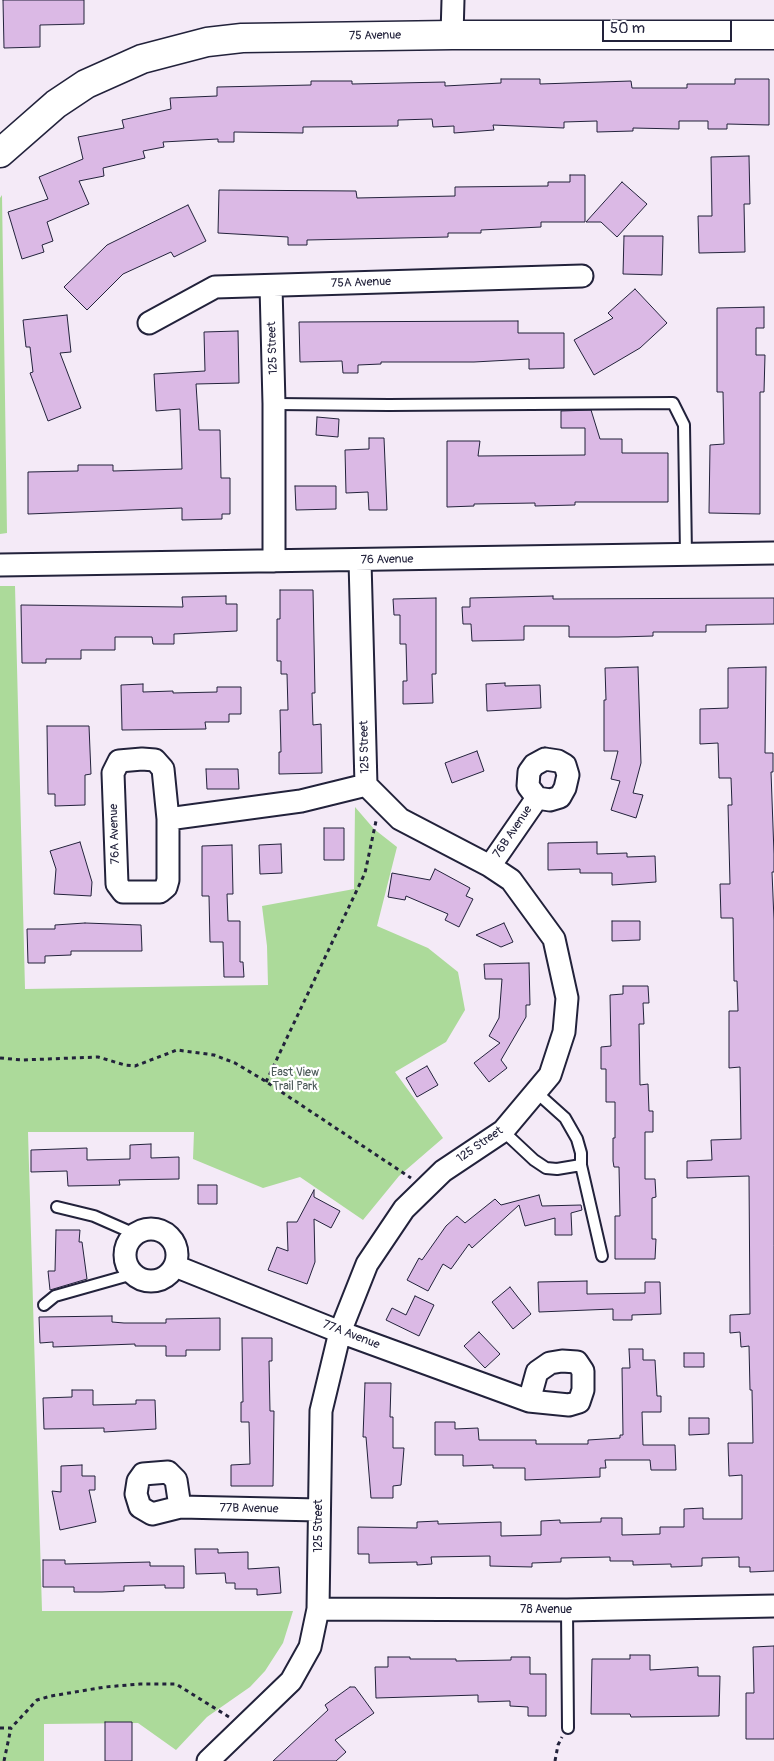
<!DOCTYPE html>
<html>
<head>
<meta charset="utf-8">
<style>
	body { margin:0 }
	#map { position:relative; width:774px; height:1761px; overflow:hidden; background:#f4eaf7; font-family:Pangolin,sans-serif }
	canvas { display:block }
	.scale { position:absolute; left:602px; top:20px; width:130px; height:22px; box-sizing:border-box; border:2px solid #22223b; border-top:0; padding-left:6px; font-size:15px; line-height:18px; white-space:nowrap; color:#22223b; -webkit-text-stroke:4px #fff; paint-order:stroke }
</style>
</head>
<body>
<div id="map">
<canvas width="774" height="1761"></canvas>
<div class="scale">50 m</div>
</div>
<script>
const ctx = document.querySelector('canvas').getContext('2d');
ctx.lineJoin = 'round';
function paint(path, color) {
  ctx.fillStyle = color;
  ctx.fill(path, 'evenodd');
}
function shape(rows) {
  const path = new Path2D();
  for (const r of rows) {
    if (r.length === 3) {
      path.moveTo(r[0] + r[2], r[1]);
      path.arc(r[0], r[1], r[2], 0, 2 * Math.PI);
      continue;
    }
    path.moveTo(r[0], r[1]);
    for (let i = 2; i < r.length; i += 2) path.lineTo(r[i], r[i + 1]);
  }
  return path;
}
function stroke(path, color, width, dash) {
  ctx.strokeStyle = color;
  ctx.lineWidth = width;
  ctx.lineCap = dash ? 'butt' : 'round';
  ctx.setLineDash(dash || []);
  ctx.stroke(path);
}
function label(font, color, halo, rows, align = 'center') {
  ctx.font = font + ' Pangolin,sans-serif';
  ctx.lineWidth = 4.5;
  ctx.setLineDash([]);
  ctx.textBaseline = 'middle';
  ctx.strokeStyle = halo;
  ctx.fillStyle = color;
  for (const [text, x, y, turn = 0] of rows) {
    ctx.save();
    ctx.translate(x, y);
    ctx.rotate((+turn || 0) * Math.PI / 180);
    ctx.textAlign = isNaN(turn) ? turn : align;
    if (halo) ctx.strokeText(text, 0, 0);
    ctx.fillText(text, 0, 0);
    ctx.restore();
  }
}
const green = shape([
	[2,195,7,533,0,534,0,198],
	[0,586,15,586,25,989,268,985,267,946,262,906,354,889,355,807,374,829,397,847,377,926,428,948,458,972,465,1010,446,1042,395,1072,443,1138,399,1176,363,1220,300,1177,263,1188,193,1159,194,1132,28,1132,42,1611,293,1611,283,1643,265,1671,250,1687,207,1717,176,1750,138,1723,44,1724,44,1761,0,1761]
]);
const building = shape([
	[3,0,84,0,84,24,40,25,40,47,4,48,3,0],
	[501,79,540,79,540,84,631,81,632,88,687,88,687,84,735,84,735,79,769,79,769,125,727,124,727,129,708,129,708,121,679,121,679,129,633,128,633,131,597,132,597,121,564,122,564,128,493,125,494,130,454,133,454,126,433,127,432,119,398,120,398,126,303,127,303,133,234,132,234,142,218,142,218,139,163,142,164,147,143,151,145,158,103,168,104,176,79,181,89,204,47,222,53,241,42,245,44,252,22,259,8,212,48,199,39,177,83,159,78,137,124,128,122,120,171,109,170,98,217,96,217,87,311,85,311,81,352,81,352,84,445,82,445,86,501,83,501,79],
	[749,156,750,204,744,204,745,252,699,253,698,216,712,216,711,157,749,156],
	[570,175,585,175,585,222,541,222,541,227,481,230,481,233,448,233,448,237,307,240,307,245,288,245,288,237,218,233,219,190,356,191,357,198,455,196,455,187,548,186,548,182,570,182,570,175],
	[622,182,647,204,617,237,601,222,586,222,622,182],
	[188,205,206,241,174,257,171,252,123,274,87,310,64,287,107,245,188,205],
	[624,236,663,236,662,275,623,274,624,236],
	[635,289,667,323,640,348,594,375,574,340,613,318,608,313,635,289],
	[764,307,764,328,756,328,756,355,765,355,764,392,760,392,760,514,709,513,710,445,724,444,723,392,717,392,717,308,764,307],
	[67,315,71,352,60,353,81,408,48,421,30,373,33,372,30,347,26,347,23,320,67,315],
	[518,321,518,333,564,333,564,368,529,369,529,359,474,362,381,362,381,364,358,365,358,373,343,373,342,361,300,362,299,322,518,321],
	[238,331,239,383,196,384,199,430,220,430,221,478,230,478,230,514,222,514,222,519,182,520,182,508,28,514,28,472,78,471,78,465,113,465,113,471,182,469,180,409,156,411,154,374,205,371,204,332,238,331],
	[591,410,600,439,622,439,622,453,668,453,668,502,575,502,575,505,535,506,535,503,474,504,474,506,447,507,447,441,480,441,478,456,585,455,585,428,561,428,561,411,591,410],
	[317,417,339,419,338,437,316,435,317,417],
	[369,438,384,438,387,510,369,510,368,492,346,493,345,450,369,449,369,438],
	[295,486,336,486,336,509,296,510,295,486],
	[280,590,313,590,315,693,312,693,313,725,321,724,322,773,279,774,279,752,281,752,280,710,288,710,287,674,281,674,281,661,277,661,277,619,280,619,280,590],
	[226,596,226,604,237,604,237,631,174,634,174,644,153,644,152,637,115,637,115,650,81,650,81,659,46,659,46,663,22,663,21,605,183,607,182,597,226,596],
	[553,596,553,599,774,598,774,624,706,625,706,632,653,632,653,636,618,637,569,637,569,626,524,626,524,640,472,641,471,624,463,624,462,607,470,607,470,598,553,596],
	[436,598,436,674,432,674,433,703,403,704,403,681,407,681,406,644,400,644,400,615,394,615,393,599,436,598],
	[638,667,641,763,633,793,643,795,636,818,611,810,620,781,611,779,618,751,604,751,604,700,606,700,605,668,638,667],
	[766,667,765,753,773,753,773,772,771,772,774,854,774,872,772,872,774,920,774,1571,750,1572,750,1567,739,1567,739,1557,702,1558,702,1566,671,1567,671,1564,633,1565,633,1561,610,1561,610,1557,561,1558,561,1562,532,1563,532,1567,490,1566,490,1556,431,1557,432,1564,417,1565,417,1562,369,1563,369,1554,358,1554,358,1527,417,1528,417,1522,438,1521,438,1524,501,1522,501,1536,541,1535,541,1521,560,1520,560,1523,601,1522,601,1518,622,1518,622,1535,660,1534,660,1527,684,1527,684,1509,703,1508,703,1519,742,1519,742,1475,729,1476,728,1443,753,1443,752,1390,750,1390,749,1346,741,1347,740,1332,730,1333,730,1315,750,1314,749,1176,687,1178,687,1161,712,1160,711,1140,741,1139,740,1067,729,1068,729,1011,738,1011,737,981,734,981,733,918,721,918,720,884,730,884,728,805,732,805,731,778,719,778,718,743,700,744,700,709,728,708,728,668,766,667],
	[505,683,505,686,540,685,541,708,487,711,486,684,505,683],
	[143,684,143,692,173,691,173,693,217,692,217,687,241,687,241,714,229,714,229,722,205,722,206,729,122,730,121,685,143,684],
	[47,726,89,726,91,774,85,775,85,805,55,806,55,794,48,794,47,726],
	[477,751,484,771,452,783,445,763,477,751],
	[206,769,238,769,239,789,207,789,206,769],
	[324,828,344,828,344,860,324,860,324,828],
	[80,842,92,882,91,896,54,894,56,869,50,851,80,842],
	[597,842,597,854,627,853,627,857,655,856,656,882,612,885,612,873,580,873,580,869,548,870,548,843,597,842],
	[281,844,282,873,260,874,259,845,281,844],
	[232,845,233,894,227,894,228,921,240,921,240,962,243,962,244,977,224,977,223,942,210,942,209,896,202,896,202,846,232,845],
	[435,869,470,888,466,896,473,899,459,927,445,920,448,914,406,896,405,900,388,897,392,873,430,880,435,869],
	[612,921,640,921,640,940,612,941,612,921],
	[85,923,141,925,142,951,71,951,71,955,45,956,45,963,28,963,27,929,55,929,55,925,85,923],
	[504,923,513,942,501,947,476,935,504,923],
	[529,963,530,1005,526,1005,526,1017,501,1060,507,1068,489,1082,474,1063,500,1043,489,1036,499,1018,502,979,485,979,484,964,529,963],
	[623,986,648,986,649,1003,643,1003,644,1024,639,1024,640,1085,648,1084,649,1111,653,1111,653,1132,645,1132,645,1179,655,1179,656,1197,652,1198,652,1239,656,1239,655,1259,615,1259,615,1216,620,1216,619,1167,614,1167,613,1161,613,1138,615,1138,615,1102,606,1102,606,1069,601,1069,601,1047,611,1046,610,995,623,994,623,986],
	[427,1066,438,1085,417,1097,406,1078,427,1066],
	[151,1144,151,1158,179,1157,179,1179,119,1180,120,1185,68,1186,67,1171,31,1172,31,1150,87,1148,87,1160,130,1159,130,1145,151,1144],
	[198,1185,217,1185,217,1204,198,1204,198,1185],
	[314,1190,314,1197,340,1211,331,1228,314,1219,315,1262,307,1284,268,1270,277,1247,288,1251,287,1222,297,1222,314,1190],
	[539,1195,542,1206,581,1205,582,1210,571,1213,572,1235,555,1235,555,1218,525,1226,519,1205,472,1248,469,1244,451,1269,443,1264,428,1291,407,1280,419,1258,422,1260,446,1226,457,1216,465,1223,495,1199,501,1205,539,1195],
	[56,1230,80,1230,79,1242,82,1242,87,1279,50,1290,48,1271,55,1271,56,1230],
	[587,1281,587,1294,645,1293,645,1282,660,1282,661,1314,632,1315,632,1320,613,1320,613,1309,539,1312,538,1282,587,1281],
	[510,1287,531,1314,513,1329,492,1302,510,1287],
	[415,1296,434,1305,419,1336,386,1320,392,1308,406,1315,415,1296],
	[112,1316,112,1322,124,1323,166,1323,166,1319,220,1318,220,1350,186,1350,186,1356,166,1356,166,1346,135,1346,135,1344,53,1347,53,1342,40,1343,39,1317,112,1316],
	[479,1332,500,1354,485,1368,464,1346,479,1332],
	[242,1338,272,1338,272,1361,269,1361,270,1411,274,1411,273,1486,231,1486,231,1465,250,1464,249,1422,241,1422,241,1402,243,1402,242,1338],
	[629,1349,643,1349,643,1360,655,1360,657,1396,661,1396,661,1412,642,1412,643,1445,675,1445,676,1470,651,1470,650,1460,605,1460,606,1468,600,1468,600,1477,525,1480,525,1468,493,1468,493,1465,463,1466,463,1455,435,1455,435,1422,455,1422,455,1429,478,1428,479,1440,536,1440,536,1444,588,1444,588,1440,620,1438,620,1435,623,1435,622,1368,630,1368,629,1349],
	[684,1353,704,1353,704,1367,684,1367,684,1353],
	[365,1383,391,1383,390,1417,393,1417,393,1448,404,1448,401,1485,393,1486,393,1498,371,1498,366,1437,363,1437,365,1383],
	[72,1390,93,1390,93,1405,136,1404,136,1400,155,1400,156,1429,104,1432,104,1428,44,1429,43,1398,72,1397,72,1390],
	[689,1418,709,1418,709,1434,689,1435,689,1418],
	[82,1465,82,1476,95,1476,95,1490,89,1490,96,1522,60,1530,52,1491,61,1492,61,1466,82,1465],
	[195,1549,218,1549,218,1553,248,1552,248,1569,279,1567,281,1593,257,1595,257,1589,235,1589,235,1583,226,1583,225,1573,196,1574,195,1549],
	[43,1560,65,1560,65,1564,150,1562,150,1566,184,1566,184,1588,165,1588,165,1585,124,1586,124,1591,102,1592,74,1592,74,1587,43,1587,43,1560],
	[774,1646,774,1739,746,1739,746,1693,754,1693,753,1647,774,1646],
	[630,1655,650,1655,650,1670,698,1667,698,1676,720,1676,719,1716,631,1717,630,1714,591,1714,592,1659,630,1659,630,1655],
	[388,1657,410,1657,410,1659,456,1659,456,1661,511,1660,511,1657,530,1657,530,1674,546,1674,546,1716,528,1716,528,1707,510,1706,510,1701,478,1702,478,1695,376,1698,375,1667,388,1667,388,1657],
	[350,1687,355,1687,374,1713,335,1740,346,1752,336,1761,273,1761,328,1710,325,1705,350,1687],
	[105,1722,132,1722,132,1761,105,1761,105,1722]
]);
const path = shape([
	[0,1058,22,1060,98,1057,125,1065,135,1066,177,1050,214,1055,235,1063,262,1079,411,1178],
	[266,1082,365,873,376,821],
	[0,1728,11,1728,37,1700,51,1696,105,1687,140,1684,176,1684,229,1717],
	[4,1761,11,1728],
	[555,1761,558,1745,562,1737]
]);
const lane = shape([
	[274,404,389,405,673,403,684,425,686,555],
	[536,1092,565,1118,577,1139,581,1153,581,1165,602,1256],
	[503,1131,534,1160,546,1168,557,1169,581,1165],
	[57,1207,94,1216,135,1234],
	[44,1305,55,1296,133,1274],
	[567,1610,568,1728]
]);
const street = shape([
	[452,35,453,0],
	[271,286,274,404,274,561],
	[149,323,215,287,582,276],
	[0,565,774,553],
	[545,759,558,761,565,765,568,775,565,788,560,797,550,800,537,798,528,786,529,772,534,765,545,759],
	[168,819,168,880,166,887,160,892,123,892,117,884,113,773,119,761,142,759,155,760,163,769,168,819,301,801,366,785],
	[490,866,537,798],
	[151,1255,26],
	[175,1266,340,1332,529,1401,569,1405,579,1402,583,1390,583,1371,577,1362,562,1361,550,1363,537,1372,529,1401],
	[180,1507,176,1480,168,1472,143,1474,138,1481,136,1494,140,1507,152,1514,180,1507,319,1510],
	[318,1609,567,1610,774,1606],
	[208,1761,291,1681,310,1647,318,1609,321,1411,340,1332,367,1264,404,1209,443,1171,503,1131,550,1075,564,1032,567,998,554,939,511,880,490,866,400,819,366,785,360,561]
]);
const secondary = shape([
	[0,153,56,104,86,84,142,59,207,42,242,38,452,35,774,35]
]);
const streetNames = [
	["75 Avenue",375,36,-1],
	["75A Avenue",361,283,-2],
	["125 Street",273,348,-92],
	["76 Avenue",387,560,-1],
	["125 Street",365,747,-91],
	["76B Avenue",513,832,-56],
	["76A Avenue",115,834,-92],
	["125 Street",480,1145,-35],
	["77A Avenue",351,1335,21],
	["77B Avenue",249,1509,1],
	["125 Street",319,1526,-90],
	["78 Avenue",546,1610]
];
const parkNames = [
	["East View",295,1073],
	["Trail Park",295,1087]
];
paint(green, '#acda9a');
paint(building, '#dbb9e5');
stroke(building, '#22223b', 1);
stroke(lane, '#22223b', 14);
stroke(street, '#22223b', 25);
stroke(secondary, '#22223b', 31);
stroke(path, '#22223b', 3, [4, 4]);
stroke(lane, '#fff', 10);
stroke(street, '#fff', 21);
stroke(secondary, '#fff', 28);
label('12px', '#22223b', '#fff', streetNames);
label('12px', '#4b5958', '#fff', parkNames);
</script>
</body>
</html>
